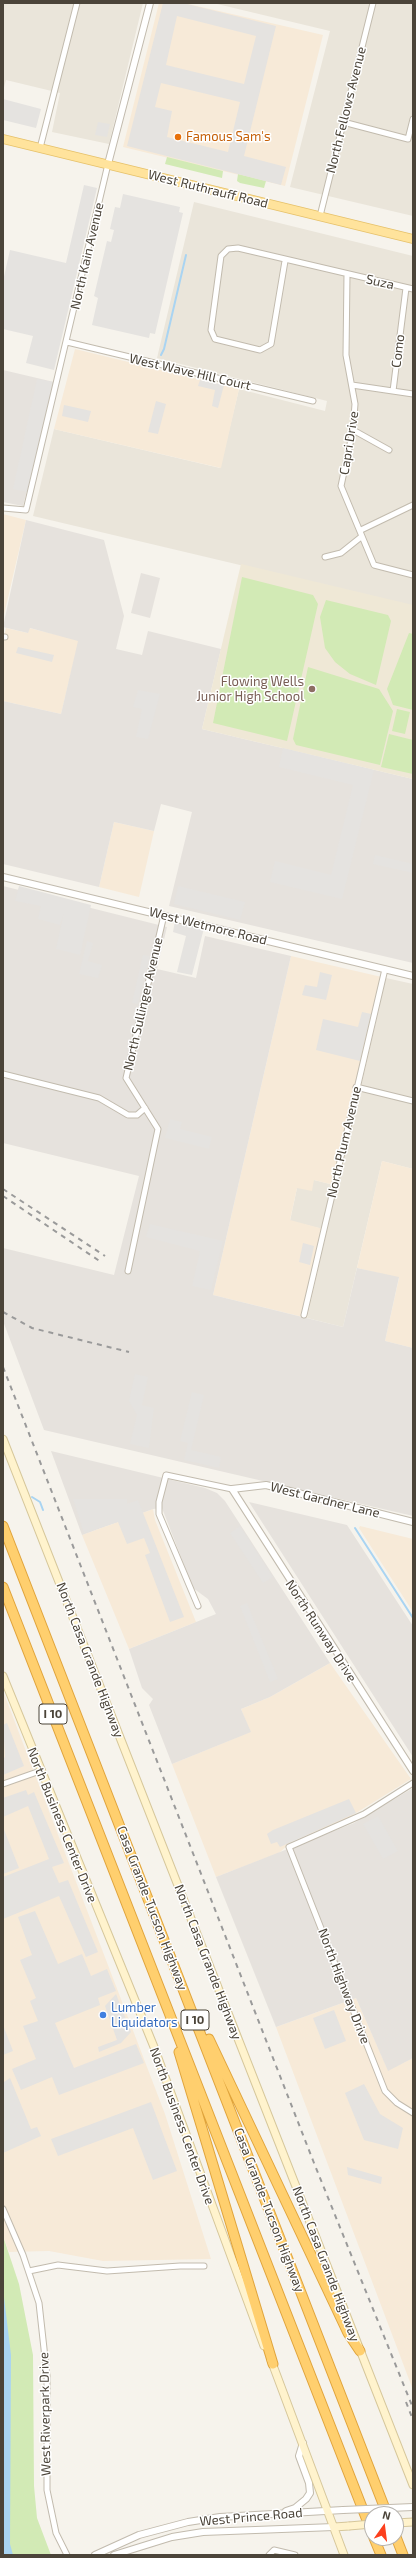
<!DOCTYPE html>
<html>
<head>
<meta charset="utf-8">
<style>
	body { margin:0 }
	#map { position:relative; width:416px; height:2558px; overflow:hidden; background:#f6f3ec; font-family:"Exo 2",sans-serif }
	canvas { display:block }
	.frame { position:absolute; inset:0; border:4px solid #4b4439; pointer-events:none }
	.north { position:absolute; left:364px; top:2506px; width:40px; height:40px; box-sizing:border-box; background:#fff; border:1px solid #b7b4b0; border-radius:50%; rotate:14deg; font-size:11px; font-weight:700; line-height:16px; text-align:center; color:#4b4439 }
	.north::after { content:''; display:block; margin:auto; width:14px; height:18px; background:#fc3f1d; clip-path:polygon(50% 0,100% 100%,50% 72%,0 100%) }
</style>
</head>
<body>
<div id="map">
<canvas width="416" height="2558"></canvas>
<div class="frame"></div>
<div class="north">N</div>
</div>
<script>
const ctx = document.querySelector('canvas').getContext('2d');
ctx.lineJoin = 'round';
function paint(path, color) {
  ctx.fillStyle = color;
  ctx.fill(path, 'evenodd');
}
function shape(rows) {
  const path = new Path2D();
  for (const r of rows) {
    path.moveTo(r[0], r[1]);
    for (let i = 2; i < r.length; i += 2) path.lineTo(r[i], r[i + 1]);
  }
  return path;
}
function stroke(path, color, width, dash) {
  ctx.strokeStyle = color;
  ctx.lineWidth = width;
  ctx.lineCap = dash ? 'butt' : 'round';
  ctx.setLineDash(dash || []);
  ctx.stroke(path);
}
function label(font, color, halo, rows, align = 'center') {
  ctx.font = font + ' "Exo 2",sans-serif';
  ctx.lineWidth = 3;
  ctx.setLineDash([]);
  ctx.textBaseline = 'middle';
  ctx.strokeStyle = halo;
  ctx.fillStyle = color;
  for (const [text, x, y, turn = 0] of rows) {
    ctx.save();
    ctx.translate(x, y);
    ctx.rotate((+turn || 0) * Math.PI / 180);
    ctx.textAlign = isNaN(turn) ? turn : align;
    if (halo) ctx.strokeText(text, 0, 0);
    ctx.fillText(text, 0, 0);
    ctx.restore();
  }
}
const residential = shape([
	[3,3,143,3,109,144,52,132,60,93,6,80,3,91],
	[213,3,413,3,413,216,290,187,330,31],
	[194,202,413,256,413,606,33,516,54,429,220,468,239,389,325,411,327,401,157,358],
	[386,978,413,984,413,1169,382,1161,343,1327,307,1318,327,1230,290,1221,297,1188,314,1180,338,1186]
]);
const commercial = shape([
	[159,3,184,3,323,35,285,186,123,147],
	[75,349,239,389,221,468,54,429],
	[3,514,26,520,3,619],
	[6,628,28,633,29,628,79,640,61,714,3,701,3,640],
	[114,822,154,831,139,897,99,887],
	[291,956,386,978,338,1186,314,1180,312,1191,297,1188,290,1220,327,1230,307,1318,213,1295],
	[382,1161,413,1169,413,1348,385,1341,399,1278,357,1268],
	[153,1509,155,1520,196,1622,129,1649,82,1535],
	[360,1526,413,1539,413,1612,359,1528],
	[330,1663,411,1779,348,1818,292,1841,279,1853,216,1877,172,1764,250,1732,241,1709,270,1697],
	[3,1691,165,2114,211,2259,103,2261,49,2251,9,2252,3,2236],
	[356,1998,388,2070,413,2058,413,2390,276,2027]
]);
const industrial = shape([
	[3,370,54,382,23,506,3,502],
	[26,520,104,540,124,616,116,649,142,655,148,631,221,649,202,729,413,779,413,963,169,906,192,812,161,804,154,831,114,822,99,887,3,864,3,701,61,714,78,641,30,628,28,633,3,627],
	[141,573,160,578,150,618,131,613],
	[3,886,167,927,157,969,196,978,205,936,291,956,213,1295,343,1327,357,1268,399,1277,385,1341,413,1348,413,1516,44,1430,3,1321,3,1248,114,1275,139,1176,3,1143],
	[51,1451,205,1488,217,1493,225,1501,330,1663,270,1697,241,1709,251,1732,172,1764,149,1705,153,1699,142,1688,129,1649,216,1614,208,1599,193,1588,162,1508,153,1509,82,1535],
	[249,1502,347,1525,413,1626,413,1757],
	[413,1788,413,2058,388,2071,356,1998,276,2027,216,1877,354,1823]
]);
const education = shape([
	[241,564,413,605,413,779,202,729]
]);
const green = shape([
	[167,157,223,171,222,178,165,164],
	[238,174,266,181,264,188,240,183,237,181],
	[242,577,313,595,318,604,287,741,213,723],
	[326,600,388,615,391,621,376,685,350,674,335,662,325,648,320,617],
	[409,633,413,634,413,710,393,705,387,689],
	[308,667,379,689,393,711,380,765,296,745,293,739],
	[397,709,410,712,405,734,392,731],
	[389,734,413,740,413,774,381,767],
	[3,2236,19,2284,33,2355,34,2486,37,2518,51,2555,3,2555]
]);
const parking = shape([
	[163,3,183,3,276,26,244,156,286,167,281,185,127,146],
	[177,16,256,36,244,84,166,65],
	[161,83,240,102,228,152,167,137,172,111,155,107],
	[3,99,41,109,36,128,3,120],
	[98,122,110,124,107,137,95,135],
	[84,185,97,188,54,370,26,363,33,336,3,329,3,281,10,250,66,263],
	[123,194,180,207,179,212,183,213,155,334,150,333,149,338,92,325,98,298,94,296,107,241,111,242,114,230,110,229,115,207,120,208],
	[37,379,53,382,27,492,13,489],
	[200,380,224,385,218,408,212,406,215,390,198,386],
	[156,401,166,404,158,434,148,432],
	[64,405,91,411,88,422,62,416],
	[18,647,54,655,52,662,16,653],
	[138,690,160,694,148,739,136,737,142,709,133,707],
	[283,748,374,770,342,899,270,882,275,861,331,875,353,785,279,767],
	[375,855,413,864,413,873,373,864],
	[19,886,91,905,80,955,56,949,64,913,60,925,38,919,41,906,15,901],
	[178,886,245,902,240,920,174,904],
	[175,921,204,928,192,975,177,972,186,936,173,932],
	[87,941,93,943,88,961,102,965,98,978,79,974],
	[143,955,150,956,138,1004,132,1003],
	[320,972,332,975,326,1000,302,995,305,985,317,987],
	[362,1012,371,1014,360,1061,316,1050,323,1019,358,1027],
	[170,1119,182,1122,180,1129,212,1137,209,1149,165,1138],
	[150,1224,223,1241,211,1290,192,1286,200,1251,146,1237],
	[303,1243,314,1246,310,1265,299,1262],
	[135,1374,148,1377,142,1405,154,1408,149,1448,130,1444,137,1415,129,1401],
	[192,1392,204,1395,191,1450,221,1457,219,1468,184,1460,188,1443,180,1441],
	[73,1499,127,1499,127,1504,138,1500,184,1617,170,1622,145,1555,150,1553,144,1538,127,1544,118,1522,84,1533],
	[240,1526,273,1577,263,1583,230,1533],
	[247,1603,278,1679,270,1682,240,1606],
	[7,1723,24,1766,3,1775,3,1759,5,1757,3,1725],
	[26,1790,28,1795,34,1792,64,1863,52,1867,59,1883,68,1880,98,1952,86,1957,59,1896,3,1919,3,1877,49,1859,28,1806,3,1817,3,1798],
	[349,1799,356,1813,280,1847,277,1842,271,1844,267,1834,273,1830],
	[378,1816,398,1851,383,1859,363,1824],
	[3,1827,19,1868,3,1874],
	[35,1911,58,1964,82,1954,91,1976,107,1969,116,1991,98,1998,100,2005,55,2023,74,2068,136,2044,144,2063,59,2095,52,2077,21,2090,12,2069,36,2059,23,2026,38,2021,30,2001,36,1998,20,1960,32,1955,18,1917],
	[116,1994,131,2032,121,2043,99,2052,98,2047,117,2040,105,2006],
	[334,2010,346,2041,325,2049,313,2018],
	[3,2025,13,2051,3,2055],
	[10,2078,31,2129,37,2127,41,2136,3,2153,3,2079,4,2082],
	[364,2084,380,2114,403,2128,398,2149,364,2140,345,2093],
	[151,2102,177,2171,153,2180,133,2128,58,2156,51,2139],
	[347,2167,382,2177,381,2184,348,2175]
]);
const water = shape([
	[3,2289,11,2355,10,2544,13,2555,3,2555]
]);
const stream = shape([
	[161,355,164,349,186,255],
	[32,1497,40,1502,43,1510],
	[355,1528,413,1618]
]);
const minor = shape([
	[343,122,408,139,413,119],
	[40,148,77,3],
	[320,216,373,3],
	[285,261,271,344,260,350,215,339,211,330,221,256,228,249,238,248,413,289],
	[347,274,346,355,355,404,353,430,341,486,374,565,413,575],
	[67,342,313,401],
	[352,385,413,394],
	[393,391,406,288],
	[353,430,389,450],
	[3,508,26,510,108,164],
	[361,530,413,505],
	[325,557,341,553,361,537],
	[3,637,5,637],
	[3,1074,99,1098,128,1115,137,1115,145,1108],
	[356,1087,413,1101],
	[128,1271,158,1129,126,1078,164,915],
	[304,1315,385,969],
	[198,1606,159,1514,159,1502,166,1475,232,1489],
	[413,1783,364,1814,289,1847,385,2091,397,2103,413,2113],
	[3,1784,40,1771],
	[3,2209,23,2255,39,2303,47,2376,47,2490,56,2533,67,2555],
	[29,2271,58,2265,107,2271,180,2266,204,2266],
	[269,2555,274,2550,295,2555]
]);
const tertiary = shape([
	[108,164,150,3],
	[3,877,413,976],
	[413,1522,266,1485,232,1489,413,1771],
	[286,2511,295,2508,306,2499,310,2493,309,2483,299,2456,303,2443],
	[95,2555,139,2535,188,2522,220,2517,343,2510],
	[114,2555,172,2537,203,2532,334,2527]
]);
const secondary = shape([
	[3,1439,413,2485],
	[3,1676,154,2047,264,2346],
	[271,2360,344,2555],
	[396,2523,413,2522],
	[334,2527,349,2526]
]);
const primary = shape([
	[3,139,413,239]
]);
const motorway = shape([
	[3,1526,387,2514],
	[3,1587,372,2533],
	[209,2039,348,2333,360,2351],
	[179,2052,273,2364],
	[396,2537,403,2555],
	[374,2538,381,2555]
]);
const rail = shape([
	[3,1189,105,1256],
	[3,1196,101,1262],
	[3,1312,32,1328,129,1352],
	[3,1367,314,2163,413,2408],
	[406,2402,413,2420]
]);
const tertiaryBridge = shape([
	[343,2510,413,2507]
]);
const secondaryBridge = shape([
	[349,2526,372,2524]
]);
const markers = [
	[178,137,4,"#e8710a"],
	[312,689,4,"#8d6e63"],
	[103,2015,4,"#3f7fe0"]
];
const shields = [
	[53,1714,28],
	[195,2020,28]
];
const shieldNames = [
	["I 10",53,1714],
	["I 10",195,2020]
];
const streetNames = [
	["North Fellows Avenue",346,110,-76],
	["West Ruthrauff Road",208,189,14],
	["North Kain Avenue",87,256,-77],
	["Suza",380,282,13],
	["Como",398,351,-83],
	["West Wave Hill Court",190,372,13],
	["Capri Drive",349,443,-81],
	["West Wetmore Road",208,926,14],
	["North Sullinger Avenue",143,1004,-77],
	["North Plum Avenue",344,1142,-77],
	["West Gardner Lane",325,1500,14],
	["North Runway Drive",321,1631,57],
	["North Casa Grande Highway",90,1660,69],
	["North Business Center Drive",62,1825,68],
	["Casa Grande-Tucson Highway",152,1908,69],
	["North Casa Grande Highway",208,1962,69],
	["North Highway Drive",344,1986,69],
	["North Business Center Drive",182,2126,70],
	["Casa Grande-Tucson Highway",269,2210,69],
	["North Casa Grande Highway",326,2264,69],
	["West Riverpark Drive",45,2414,-91],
	["West Prince Road",251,2517,-5]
];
const foodNames = [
	["Famous Sam's",186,137]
];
const educationNames = [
	["Flowing Wells",304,682],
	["Junior High School",304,697]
];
const shopNames = [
	["Lumber",111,2008],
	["Liquidators",111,2023]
];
paint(residential, '#eae5da');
paint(commercial, '#f7ead8');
paint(industrial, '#e6e2dd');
paint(education, '#efe8d6');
paint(green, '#d2eab5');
paint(parking, '#e5e3e0');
paint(water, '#a9d4f2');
stroke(stream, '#a9d4f2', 2);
stroke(minor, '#c2bbae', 7);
stroke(tertiary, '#c2bbae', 8);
stroke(secondary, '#d6c79b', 9);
stroke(primary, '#e6c16a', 10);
stroke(motorway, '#e0a43c', 11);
stroke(minor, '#fff', 5);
stroke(tertiary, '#fff', 6);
stroke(secondary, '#fff3cd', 7);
stroke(primary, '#ffe39c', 8);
stroke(motorway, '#ffcf6e', 9);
stroke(rail, '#9a9a9a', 2, [5, 5]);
stroke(tertiaryBridge, '#c2bbae', 8, []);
stroke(secondaryBridge, '#d6c79b', 9, []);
stroke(tertiaryBridge, '#fff', 6);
stroke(secondaryBridge, '#fff3cd', 7);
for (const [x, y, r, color] of markers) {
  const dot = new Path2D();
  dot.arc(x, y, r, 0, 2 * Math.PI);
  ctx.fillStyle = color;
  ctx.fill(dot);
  stroke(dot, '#fff', 1.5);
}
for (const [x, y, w] of shields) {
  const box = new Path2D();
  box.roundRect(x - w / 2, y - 10, w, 20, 3);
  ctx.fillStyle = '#fff';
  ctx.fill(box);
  stroke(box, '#4b4439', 1);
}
label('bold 12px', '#4b4439', null, shieldNames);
label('13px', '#4b4439', '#fff', streetNames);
label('13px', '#c56008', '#fff', foodNames, 'left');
label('13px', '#785e54', '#fff', educationNames, 'right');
label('13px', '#366cbe', '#fff', shopNames, 'left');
</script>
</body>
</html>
